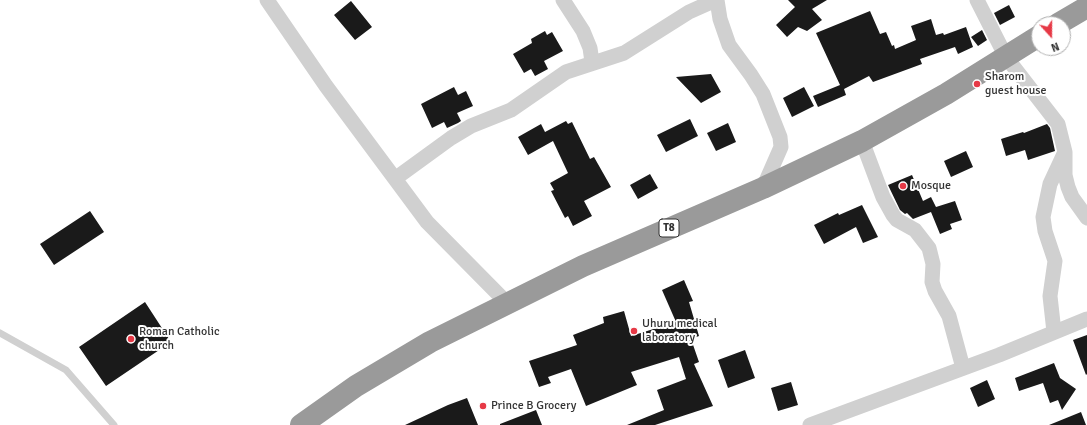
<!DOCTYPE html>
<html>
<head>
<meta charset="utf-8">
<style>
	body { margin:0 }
	#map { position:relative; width:1087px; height:425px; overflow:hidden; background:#fff; font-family:Signika,sans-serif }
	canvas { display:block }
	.north { position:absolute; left:1031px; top:16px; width:40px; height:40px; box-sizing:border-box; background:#fff; border:1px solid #adadad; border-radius:50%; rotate:159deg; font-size:11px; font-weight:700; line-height:16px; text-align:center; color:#333 }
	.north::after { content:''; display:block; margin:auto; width:14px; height:18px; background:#e63946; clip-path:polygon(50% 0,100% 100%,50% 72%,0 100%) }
</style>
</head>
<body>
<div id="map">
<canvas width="1087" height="425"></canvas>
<div class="north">N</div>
</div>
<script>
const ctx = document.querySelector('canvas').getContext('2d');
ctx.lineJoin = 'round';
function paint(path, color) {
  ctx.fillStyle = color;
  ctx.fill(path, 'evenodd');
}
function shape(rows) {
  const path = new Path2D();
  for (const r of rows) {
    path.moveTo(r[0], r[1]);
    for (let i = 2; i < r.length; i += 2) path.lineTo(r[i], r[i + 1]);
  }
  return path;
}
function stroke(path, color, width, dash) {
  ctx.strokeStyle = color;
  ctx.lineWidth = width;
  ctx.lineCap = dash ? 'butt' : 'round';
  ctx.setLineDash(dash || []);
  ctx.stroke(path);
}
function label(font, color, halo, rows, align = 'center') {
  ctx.font = font + ' Signika,sans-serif';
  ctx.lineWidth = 4;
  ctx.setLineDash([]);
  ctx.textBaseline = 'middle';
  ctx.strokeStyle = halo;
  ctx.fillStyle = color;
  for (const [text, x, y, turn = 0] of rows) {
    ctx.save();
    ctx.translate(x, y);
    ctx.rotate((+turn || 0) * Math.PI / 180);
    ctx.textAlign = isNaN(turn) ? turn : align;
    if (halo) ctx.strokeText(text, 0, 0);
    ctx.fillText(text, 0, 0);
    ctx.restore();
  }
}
const building = shape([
	[788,0,827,0,812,9,822,20,807,31,798,27,787,37,776,25,795,7],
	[351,1,372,27,355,40,334,15],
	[1009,5,1015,17,1000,25,994,13],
	[870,11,880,34,886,32,892,46,894,45,895,49,916,40,911,26,931,19,936,35,943,33,944,35,966,27,973,47,958,54,955,47,920,59,922,64,873,82,869,76,844,89,846,95,818,107,813,96,840,85,816,33],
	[982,30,987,40,978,46,971,37],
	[545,31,547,35,552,32,563,51,544,61,548,69,535,76,531,69,524,73,513,54,532,43,531,39],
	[711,74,721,92,701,103,676,77],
	[454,87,458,95,466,91,473,106,457,113,461,121,458,123,447,128,444,122,432,128,421,104],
	[804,87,814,106,792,117,783,98],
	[690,119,698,136,666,152,657,135],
	[566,121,568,124,572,122,590,159,594,157,611,187,584,201,592,216,573,226,568,216,565,218,551,191,554,190,550,183,568,173,553,141,528,155,518,137,541,124,545,132],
	[728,123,736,142,716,151,707,133],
	[1047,124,1050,128,1055,151,1028,160,1025,150,1006,156,1001,139,1023,132,1024,133],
	[966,151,973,167,951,177,944,161],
	[650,174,658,188,638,199,630,185],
	[912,175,923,201,931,197,936,207,955,201,962,220,950,224,952,229,940,234,931,212,913,219,907,213,905,214,900,210,888,185],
	[862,205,878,237,863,243,856,227,824,244,814,225,838,213,839,215],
	[90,211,104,232,54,265,40,244],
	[684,280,693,301,689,302,699,336,691,339,699,362,694,364,713,406,655,425,627,425,664,410,657,390,686,379,679,357,631,372,637,385,586,406,571,369,548,377,551,383,539,387,529,361,577,345,573,335,604,323,603,317,624,311,631,336,676,322,662,290],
	[145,302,171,342,106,386,79,347],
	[1087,335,1087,374,1086,375,1073,340],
	[745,350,755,378,728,388,718,360],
	[1054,363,1060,378,1076,389,1062,410,1058,400,1050,403,1043,383,1019,391,1015,378],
	[987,380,995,399,978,407,970,388],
	[791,382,798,405,778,411,771,388],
	[467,398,478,425,405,425,448,405],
	[536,410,542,425,500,425,500,424],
	[1081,412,1086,425,1049,425]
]);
const lane = shape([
	[0,333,66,370,114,425]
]);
const street = shape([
	[267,0,326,86,427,222,507,303],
	[563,0,583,31,590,48,592,62],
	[717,0,720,19,729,45,751,75,763,94,780,137,781,147,763,188],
	[977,0,1006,57,1058,124,1065,152,1065,175,1068,187,1072,197,1087,218],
	[862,141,883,197,893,215,897,220,915,230,929,248,933,264,932,282,935,291,949,316,963,368],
	[396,178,451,138,471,126,511,110,566,72,624,53,689,12,716,0],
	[1054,332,1050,296,1055,261,1045,231,1043,217,1050,184,1064,154],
	[810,425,999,355,1087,319]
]);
const highway = shape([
	[1058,24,1087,7],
	[301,425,356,386,430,342,583,266,763,188,862,141,946,94,1039,36]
]);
const markers = [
	[977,84,4,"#e63946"],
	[903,186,4,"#e63946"],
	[634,331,4,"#e63946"],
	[131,339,4,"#e63946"],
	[483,406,4,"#e63946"]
];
const shields = [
	[669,228,20]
];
const shieldNames = [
	["T8",669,228]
];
const poiNames = [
	["Sharom",985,77],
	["guest house",985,91],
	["Mosque",911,186],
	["Uhuru medical",642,324],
	["laboratory",642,338],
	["Roman Catholic",139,332],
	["church",139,346],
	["Prince B Grocery",491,406]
];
paint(building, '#1a1a1a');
stroke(lane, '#d0d0d0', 7);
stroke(street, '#d0d0d0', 15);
stroke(highway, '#9a9a9a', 22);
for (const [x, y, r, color] of markers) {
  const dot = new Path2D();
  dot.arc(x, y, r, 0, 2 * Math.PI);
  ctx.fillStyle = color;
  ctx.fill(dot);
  stroke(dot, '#fff', 1.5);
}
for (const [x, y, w] of shields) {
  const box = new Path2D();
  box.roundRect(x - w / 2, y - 9, w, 18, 3);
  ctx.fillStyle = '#fff';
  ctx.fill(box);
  stroke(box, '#333', 1);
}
label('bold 11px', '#333', null, shieldNames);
label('12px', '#333', '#fff', poiNames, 'left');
</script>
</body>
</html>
